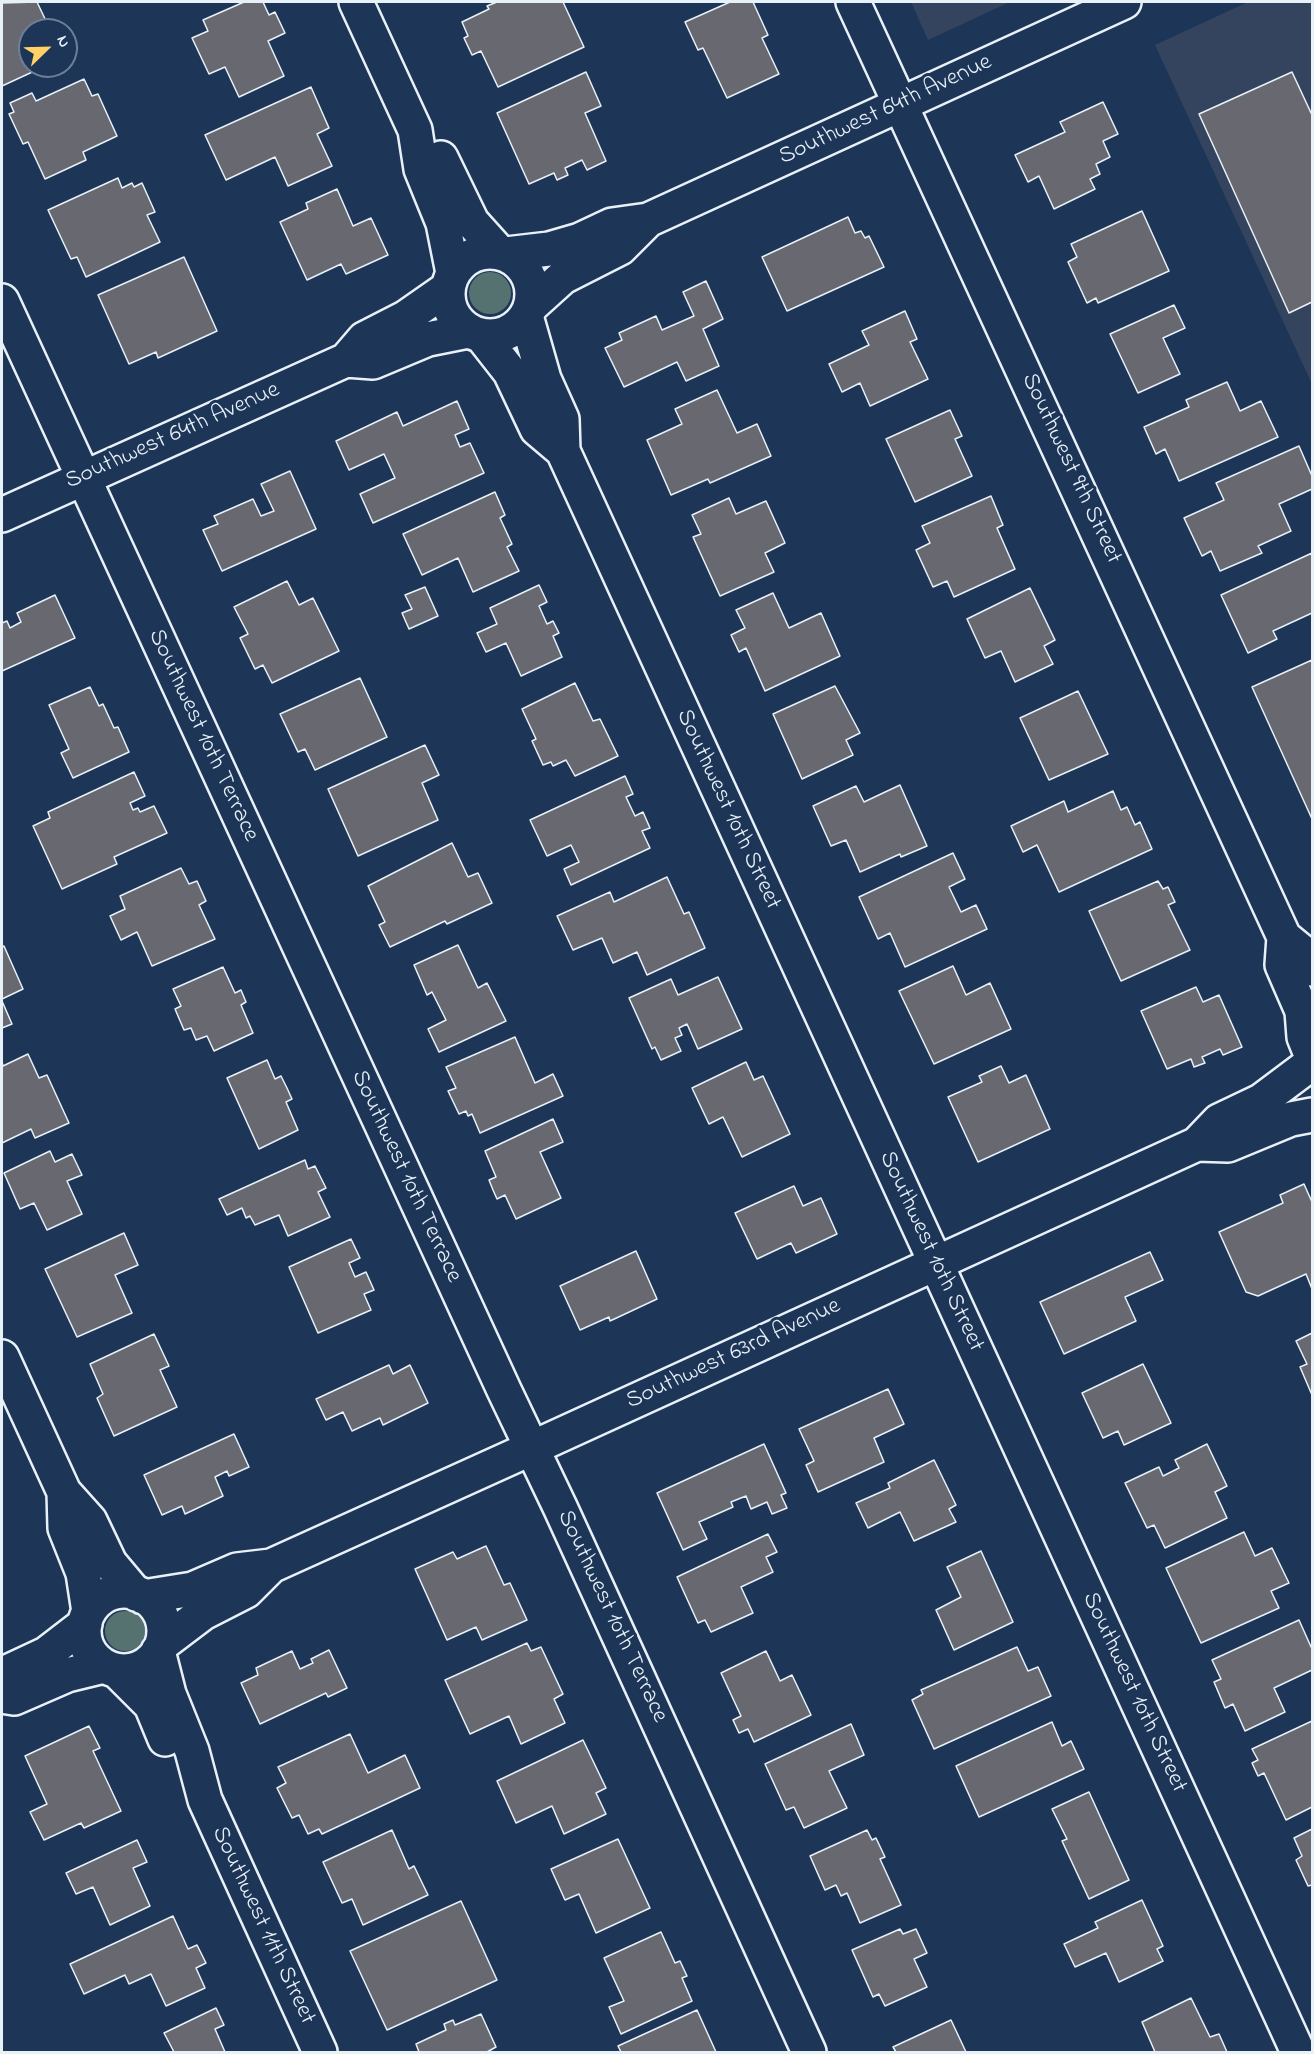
<!DOCTYPE html>
<html>
<head>
<meta charset="utf-8">
<style>
	body { margin:0 }
	#map { position:relative; width:1314px; height:2054px; overflow:hidden; background:#1d3557; font-family:"Indie Flower",sans-serif }
	canvas { display:block }
	.frame { position:absolute; inset:0; border:3px solid #e8f1f8; pointer-events:none }
	.north { position:absolute; left:18px; top:18px; width:60px; height:60px; box-sizing:border-box; background:#1d3557; border:2px solid #6e8097; border-radius:50%; rotate:67deg; font-size:16px; font-weight:700; line-height:24px; text-align:center; color:#e8f1f8 }
	.north::after { content:''; display:block; margin:auto; width:21px; height:27px; background:#ffd166; clip-path:polygon(50% 0,100% 100%,50% 72%,0 100%) }
</style>
</head>
<body>
<div id="map">
<canvas width="1314" height="2054"></canvas>
<div class="frame"></div>
<div class="north">N</div>
</div>
<script>
const ctx = document.querySelector('canvas').getContext('2d');
ctx.lineJoin = 'round';
function paint(path, color) {
  ctx.fillStyle = color;
  ctx.fill(path, 'evenodd');
}
function shape(rows) {
  const path = new Path2D();
  for (const r of rows) {
    if (r.length === 3) {
      path.moveTo(r[0] + r[2], r[1]);
      path.arc(r[0], r[1], r[2], 0, 2 * Math.PI);
      continue;
    }
    path.moveTo(r[0], r[1]);
    for (let i = 2; i < r.length; i += 2) path.lineTo(r[i], r[i + 1]);
  }
  return path;
}
function stroke(path, color, width, dash) {
  ctx.strokeStyle = color;
  ctx.lineWidth = width;
  ctx.lineCap = dash ? 'butt' : 'round';
  ctx.setLineDash(dash || []);
  ctx.stroke(path);
}
function label(font, color, halo, rows, align = 'center') {
  ctx.font = font + ' "Indie Flower",sans-serif';
  ctx.lineWidth = 6;
  ctx.setLineDash([]);
  ctx.textBaseline = 'middle';
  ctx.strokeStyle = halo;
  ctx.fillStyle = color;
  for (const [text, x, y, turn = 0] of rows) {
    ctx.save();
    ctx.translate(x, y);
    ctx.rotate((+turn || 0) * Math.PI / 180);
    ctx.textAlign = isNaN(turn) ? turn : align;
    if (halo) ctx.strokeText(text, 0, 0);
    ctx.fillText(text, 0, 0);
    ctx.restore();
  }
}
const built = shape([
	[911,2,1010,2,928,40],
	[1248,2,1312,2,1312,384,1155,45]
]);
const green = shape([
	[490,293,21],
	[125,1631,20]
]);
const building = shape([
	[37,2,47,23,25,33,30,44,30,66,41,68,2,86,2,3,37,2],
	[244,2,263,2,269,15,275,12,285,33,268,41,284,76,239,97,225,67,209,74,192,38,208,31,203,20,244,2],
	[497,2,563,2,584,47,498,87,481,51,472,55,464,38,468,36,462,22,489,9,487,6,497,2],
	[730,2,753,2,768,35,762,38,779,74,727,98,703,48,698,50,685,22,730,2],
	[586,72,601,106,585,113,606,161,587,170,582,160,565,168,568,175,557,180,554,173,529,184,497,113,586,72],
	[1292,72,1312,115,1312,302,1289,313,1199,114,1292,72],
	[84,79,92,96,98,94,117,136,83,152,86,160,45,179,28,142,23,144,9,114,14,112,10,103,32,93,36,101,84,79],
	[311,87,329,128,317,134,332,166,288,186,275,157,226,180,205,135,311,87],
	[1103,102,1118,134,1103,141,1110,157,1096,164,1100,174,1090,179,1095,189,1054,209,1039,176,1028,182,1015,155,1065,132,1060,122,1103,102],
	[118,178,122,188,132,183,134,187,142,183,155,212,147,215,160,242,86,277,77,257,71,259,48,210,118,178],
	[337,189,353,226,371,218,388,255,346,274,341,264,307,280,280,222,308,209,306,203,337,189],
	[1142,211,1169,271,1098,303,1096,298,1087,303,1068,262,1077,257,1071,244,1142,211],
	[848,217,855,233,861,231,865,238,869,236,884,267,787,311,762,257,848,217],
	[184,257,217,331,158,358,156,352,129,364,98,295,184,257],
	[706,281,723,319,703,329,719,366,686,381,677,362,624,387,605,348,622,340,619,333,656,316,662,330,694,316,683,292,706,281],
	[1174,305,1185,328,1163,338,1180,374,1138,393,1110,334,1174,305],
	[905,311,917,339,910,342,928,379,870,406,860,383,842,392,829,364,869,345,862,331,905,311],
	[1227,382,1240,411,1261,401,1278,437,1179,481,1165,449,1156,454,1144,427,1189,407,1186,400,1227,382],
	[717,390,737,433,757,424,771,456,710,483,708,479,671,495,647,440,682,424,675,409,717,390],
	[457,401,469,429,455,435,460,447,470,443,484,473,373,523,360,494,395,478,384,454,349,470,336,441,397,412,403,426,457,401],
	[950,410,962,436,955,439,972,476,915,502,886,439,950,410],
	[1299,446,1312,476,1312,489,1279,504,1291,531,1258,546,1262,553,1220,571,1211,551,1202,556,1184,518,1224,500,1216,483,1299,446],
	[290,471,316,529,222,571,203,530,218,524,214,516,253,499,261,516,274,511,261,484,290,471],
	[495,492,505,515,500,518,512,544,507,547,519,571,473,592,458,558,422,575,403,534,495,492],
	[991,496,1003,525,997,528,1015,569,954,597,947,581,933,587,916,550,930,543,922,526,991,496],
	[729,498,736,514,766,501,785,543,765,553,774,572,720,596,693,537,701,534,692,515,729,498],
	[1312,553,1312,613,1273,631,1277,639,1248,653,1221,595,1312,553],
	[287,581,299,605,313,598,339,651,272,683,263,665,255,669,240,638,248,634,234,607,287,581],
	[539,585,547,602,539,606,547,624,553,621,559,633,553,636,562,657,521,676,506,643,486,652,477,633,497,624,490,608,539,585],
	[425,587,438,616,409,629,402,613,412,609,405,595,425,587],
	[1030,588,1055,640,1044,646,1053,664,1015,682,1001,651,985,658,967,619,1030,588],
	[773,593,789,628,821,613,840,656,765,691,746,648,739,652,731,635,745,628,736,610,773,593],
	[55,595,75,638,2,671,2,623,7,621,10,628,21,622,17,613,55,595],
	[1312,660,1312,819,1252,687,1312,660],
	[360,678,387,737,315,770,305,749,298,752,280,714,360,678],
	[575,683,593,721,600,719,618,756,575,776,566,760,553,766,551,762,543,765,532,741,536,739,522,709,575,683],
	[835,686,860,733,846,740,853,755,802,779,773,714,835,686],
	[90,687,99,706,103,704,114,728,118,727,129,752,73,778,61,753,69,749,49,705,90,687],
	[1078,691,1108,754,1049,780,1020,718,1078,691],
	[425,745,439,775,422,783,438,820,358,856,328,789,425,745],
	[134,772,145,796,130,803,133,810,138,808,140,812,154,806,167,833,114,857,117,864,62,889,33,826,50,818,48,812,134,772],
	[625,776,633,794,626,797,635,816,643,812,650,828,642,831,650,848,571,885,564,869,579,862,571,845,547,856,530,820,625,776],
	[900,785,927,846,901,857,900,854,860,872,846,840,831,846,813,806,856,786,864,802,900,785],
	[1113,791,1121,810,1127,807,1135,825,1140,822,1152,849,1059,892,1037,845,1023,852,1011,826,1064,801,1068,812,1113,791],
	[452,843,468,877,478,873,492,903,447,924,445,921,390,947,379,925,385,922,368,886,452,843],
	[953,853,965,879,949,887,961,912,976,905,987,929,905,967,890,933,878,939,859,897,953,853],
	[181,868,189,884,197,881,206,901,199,905,215,939,152,966,137,932,121,940,110,916,125,909,120,896,181,868],
	[667,877,684,914,689,912,705,948,647,975,637,952,613,963,602,938,573,950,557,916,610,892,614,902,667,877],
	[1158,881,1163,889,1168,887,1175,902,1168,905,1190,950,1121,981,1089,911,1158,881],
	[458,945,478,988,487,983,506,1021,439,1052,428,1029,446,1020,432,992,427,995,414,965,458,945],
	[4,946,23,989,2,999,2,947,4,946],
	[953,966,966,995,990,983,1011,1029,934,1064,899,991,953,966],
	[223,967,235,993,241,990,246,1002,241,1005,253,1033,214,1051,207,1036,196,1040,191,1028,184,1030,175,1009,181,1006,173,989,223,967],
	[718,977,742,1029,698,1049,687,1024,679,1028,682,1035,675,1038,681,1051,661,1060,655,1047,652,1049,629,998,671,979,678,995,718,977],
	[1196,987,1203,1002,1219,995,1242,1047,1223,1055,1220,1049,1202,1057,1205,1063,1194,1067,1191,1059,1167,1069,1141,1011,1196,987],
	[2,1001,12,1024,2,1028,2,1001],
	[515,1037,535,1083,553,1074,563,1096,480,1133,472,1114,468,1116,466,1111,459,1114,448,1091,456,1088,446,1067,515,1037],
	[28,1054,39,1078,47,1075,69,1123,35,1138,31,1129,2,1143,2,1062,3,1066,28,1054],
	[267,1060,275,1079,281,1076,287,1088,292,1099,286,1102,298,1130,259,1149,227,1078,267,1060],
	[746,1062,754,1080,763,1076,790,1134,742,1157,723,1117,709,1124,692,1088,746,1062],
	[1001,1066,1009,1083,1026,1075,1050,1129,978,1162,948,1097,982,1082,979,1076,1001,1066],
	[553,1119,563,1142,540,1152,561,1198,516,1219,505,1195,497,1199,493,1190,489,1180,496,1177,485,1151,553,1119],
	[50,1151,55,1162,72,1154,82,1175,67,1181,82,1214,47,1230,34,1203,20,1209,4,1173,50,1151],
	[305,1160,308,1169,315,1166,326,1188,318,1192,330,1217,288,1236,279,1215,255,1225,250,1216,246,1218,242,1208,227,1215,219,1199,305,1160],
	[1304,1184,1312,1202,1312,1289,1306,1274,1258,1296,1246,1292,1219,1232,1283,1203,1280,1195,1304,1184],
	[794,1186,803,1206,821,1198,837,1234,796,1253,791,1243,757,1259,735,1213,794,1186],
	[124,1233,138,1265,115,1275,132,1313,77,1337,45,1269,124,1233],
	[351,1239,360,1258,349,1263,355,1277,366,1272,374,1290,364,1294,371,1310,318,1333,289,1267,351,1239],
	[636,1251,657,1299,610,1321,609,1317,580,1330,560,1286,636,1251],
	[1150,1252,1163,1280,1125,1297,1136,1321,1064,1354,1040,1302,1150,1252],
	[1312,1333,1312,1395,1300,1367,1307,1364,1296,1341,1312,1333],
	[154,1334,169,1366,160,1370,177,1407,114,1436,97,1398,103,1394,90,1364,154,1334],
	[1143,1364,1171,1423,1124,1445,1118,1431,1103,1438,1082,1393,1143,1364],
	[389,1365,393,1374,410,1365,428,1403,383,1425,380,1418,352,1431,343,1412,326,1420,316,1399,389,1365],
	[888,1389,904,1424,874,1438,884,1462,818,1492,806,1465,814,1461,799,1429,888,1389],
	[234,1434,249,1467,229,1476,227,1471,215,1477,223,1496,185,1514,182,1506,162,1515,144,1475,234,1434],
	[764,1444,786,1493,781,1495,787,1508,772,1514,767,1502,751,1509,746,1496,731,1502,733,1507,699,1522,707,1539,683,1550,657,1493,764,1444],
	[1207,1444,1227,1486,1215,1492,1227,1518,1165,1548,1154,1525,1147,1528,1125,1483,1159,1467,1163,1476,1179,1468,1175,1460,1207,1444],
	[934,1460,956,1505,949,1509,956,1522,914,1541,900,1512,868,1528,856,1503,890,1488,888,1483,934,1460],
	[1244,1532,1255,1556,1272,1548,1289,1583,1271,1591,1279,1608,1201,1643,1166,1568,1244,1532],
	[768,1534,777,1552,766,1557,773,1572,741,1587,753,1613,711,1632,705,1620,698,1623,677,1577,768,1534],
	[486,1546,504,1585,510,1583,527,1620,482,1640,476,1627,447,1640,415,1569,453,1552,457,1559,486,1546],
	[981,1551,1013,1622,954,1650,936,1610,961,1597,947,1567,981,1551],
	[1299,1620,1312,1649,1312,1670,1274,1688,1285,1712,1245,1731,1233,1704,1225,1708,1214,1682,1221,1679,1212,1660,1299,1620],
	[527,1643,531,1651,541,1647,563,1694,554,1699,565,1723,521,1744,509,1716,470,1734,445,1680,527,1643],
	[1017,1647,1028,1671,1038,1667,1051,1696,934,1749,912,1700,923,1694,921,1690,1017,1647],
	[329,1650,347,1688,328,1697,326,1693,260,1724,241,1683,258,1675,256,1668,292,1651,300,1669,313,1663,311,1659,329,1650],
	[766,1651,780,1681,792,1675,811,1715,754,1742,748,1729,739,1733,733,1720,741,1716,721,1673,766,1651],
	[1312,1721,1312,1807,1286,1820,1264,1773,1258,1776,1252,1763,1258,1760,1252,1749,1312,1721],
	[1052,1722,1062,1746,1071,1741,1084,1769,979,1817,956,1766,1052,1722],
	[851,1724,864,1755,829,1771,847,1808,804,1828,794,1807,786,1810,765,1764,851,1724],
	[89,1726,100,1748,93,1751,121,1811,84,1828,81,1823,44,1840,30,1812,47,1804,25,1756,89,1726],
	[350,1734,368,1773,405,1755,420,1788,322,1834,319,1829,308,1834,299,1815,292,1818,277,1788,286,1783,278,1767,350,1734],
	[583,1740,606,1788,596,1793,606,1814,564,1834,552,1806,516,1823,497,1781,583,1740],
	[1089,1792,1129,1880,1089,1899,1062,1841,1067,1839,1052,1809,1089,1792],
	[1312,1829,1312,1885,1308,1886,1296,1860,1302,1856,1294,1838,1312,1829],
	[392,1830,409,1869,414,1866,428,1895,363,1925,352,1899,342,1903,323,1862,392,1830],
	[867,1830,872,1840,876,1838,885,1857,880,1859,901,1905,860,1923,847,1893,841,1896,836,1885,825,1890,810,1856,867,1830],
	[618,1839,650,1908,596,1933,579,1894,565,1900,551,1869,618,1839],
	[137,1840,147,1862,133,1868,150,1906,110,1925,93,1887,76,1894,66,1873,137,1840],
	[1142,1900,1163,1946,1157,1949,1163,1961,1119,1982,1106,1953,1075,1967,1064,1944,1098,1928,1095,1922,1142,1900],
	[461,1901,497,1980,387,2030,350,1951,461,1901],
	[173,1916,188,1949,197,1945,206,1963,196,1968,205,1988,166,2006,151,1974,129,1984,125,1975,84,1994,70,1964,173,1916],
	[900,1929,903,1934,916,1929,927,1953,914,1959,927,1987,885,2006,879,1994,873,1997,852,1950,900,1929],
	[661,1932,675,1963,680,1961,687,1976,682,1978,692,2001,621,2034,609,2007,624,2001,604,1958,661,1932],
	[1191,1998,1210,2037,1219,2034,1227,2052,1155,2052,1142,2022,1191,1998],
	[216,2008,224,2025,215,2029,225,2052,174,2052,164,2033,216,2008],
	[697,2010,716,2052,621,2052,618,2046,697,2010],
	[481,2014,496,2047,487,2052,419,2052,416,2044,446,2030,444,2024,453,2020,455,2025,481,2014],
	[951,2020,966,2052,896,2052,893,2047,951,2020]
]);
const minor = shape([
	[356,2,415,130,421,169,443,223,453,273],
	[853,2,1284,937,1306,955,1312,969],
	[441,158,472,222,499,252],
	[490,294,42],
	[506,254,549,249,580,240,612,225,648,220,1124,2],
	[2,301,504,1390,560,1507,809,2052],
	[532,305,563,277,620,248,648,220],
	[526,316,544,379,562,419,563,451,1298,2052],
	[481,335,510,372,537,429,563,451],
	[346,360,373,362,428,339,468,331],
	[2,515,346,360,364,339,405,318,448,288],
	[1284,937,1282,965,1302,1011,1304,1037,1312,1057],
	[1197,1144,1228,1145,1291,1119,1312,1115],
	[2,1357,64,1492,90,1521,110,1563,136,1594],
	[64,1492,65,1528,83,1573,89,1612],
	[124,1631,40],
	[143,1597,193,1589,237,1570,271,1566,532,1448,1197,1144,1219,1121,1261,1101,1309,1065],
	[162,1644,203,1613,246,1591,271,1566],
	[158,1651,169,1694,192,1751,205,1800,320,2052],
	[117,1671,151,1705,165,1739],
	[2,1678,5,1673,46,1654,85,1624],
	[2,1696,14,1698,67,1675,104,1666]
]);
const streetNames = [
	["Southwest 64th Avenue",886,111,-25],
	["Southwest 64th Avenue",173,437,-24],
	["Southwest 9th Street",1070,469,65],
	["Southwest 10th Terrace",202,736,65],
	["Southwest 10th Street",727,810,65],
	["Southwest 10th Terrace",405,1177,65],
	["Southwest 10th Street",930,1252,65],
	["Southwest 63rd Avenue",734,1355,-25],
	["Southwest 10th Terrace",611,1617,65],
	["Southwest 10th Street",1133,1693,65],
	["Southwest 11th Street",262,1926,65]
];
paint(built, '#34445f');
paint(green, '#567270');
paint(building, '#686871');
stroke(building, '#e8f1f8', 1.5);
stroke(minor, '#e8f1f8', 38);
stroke(minor, '#1d3557', 33);
label('24px', '#e8f1f8', '#1d3557', streetNames);
</script>
</body>
</html>
